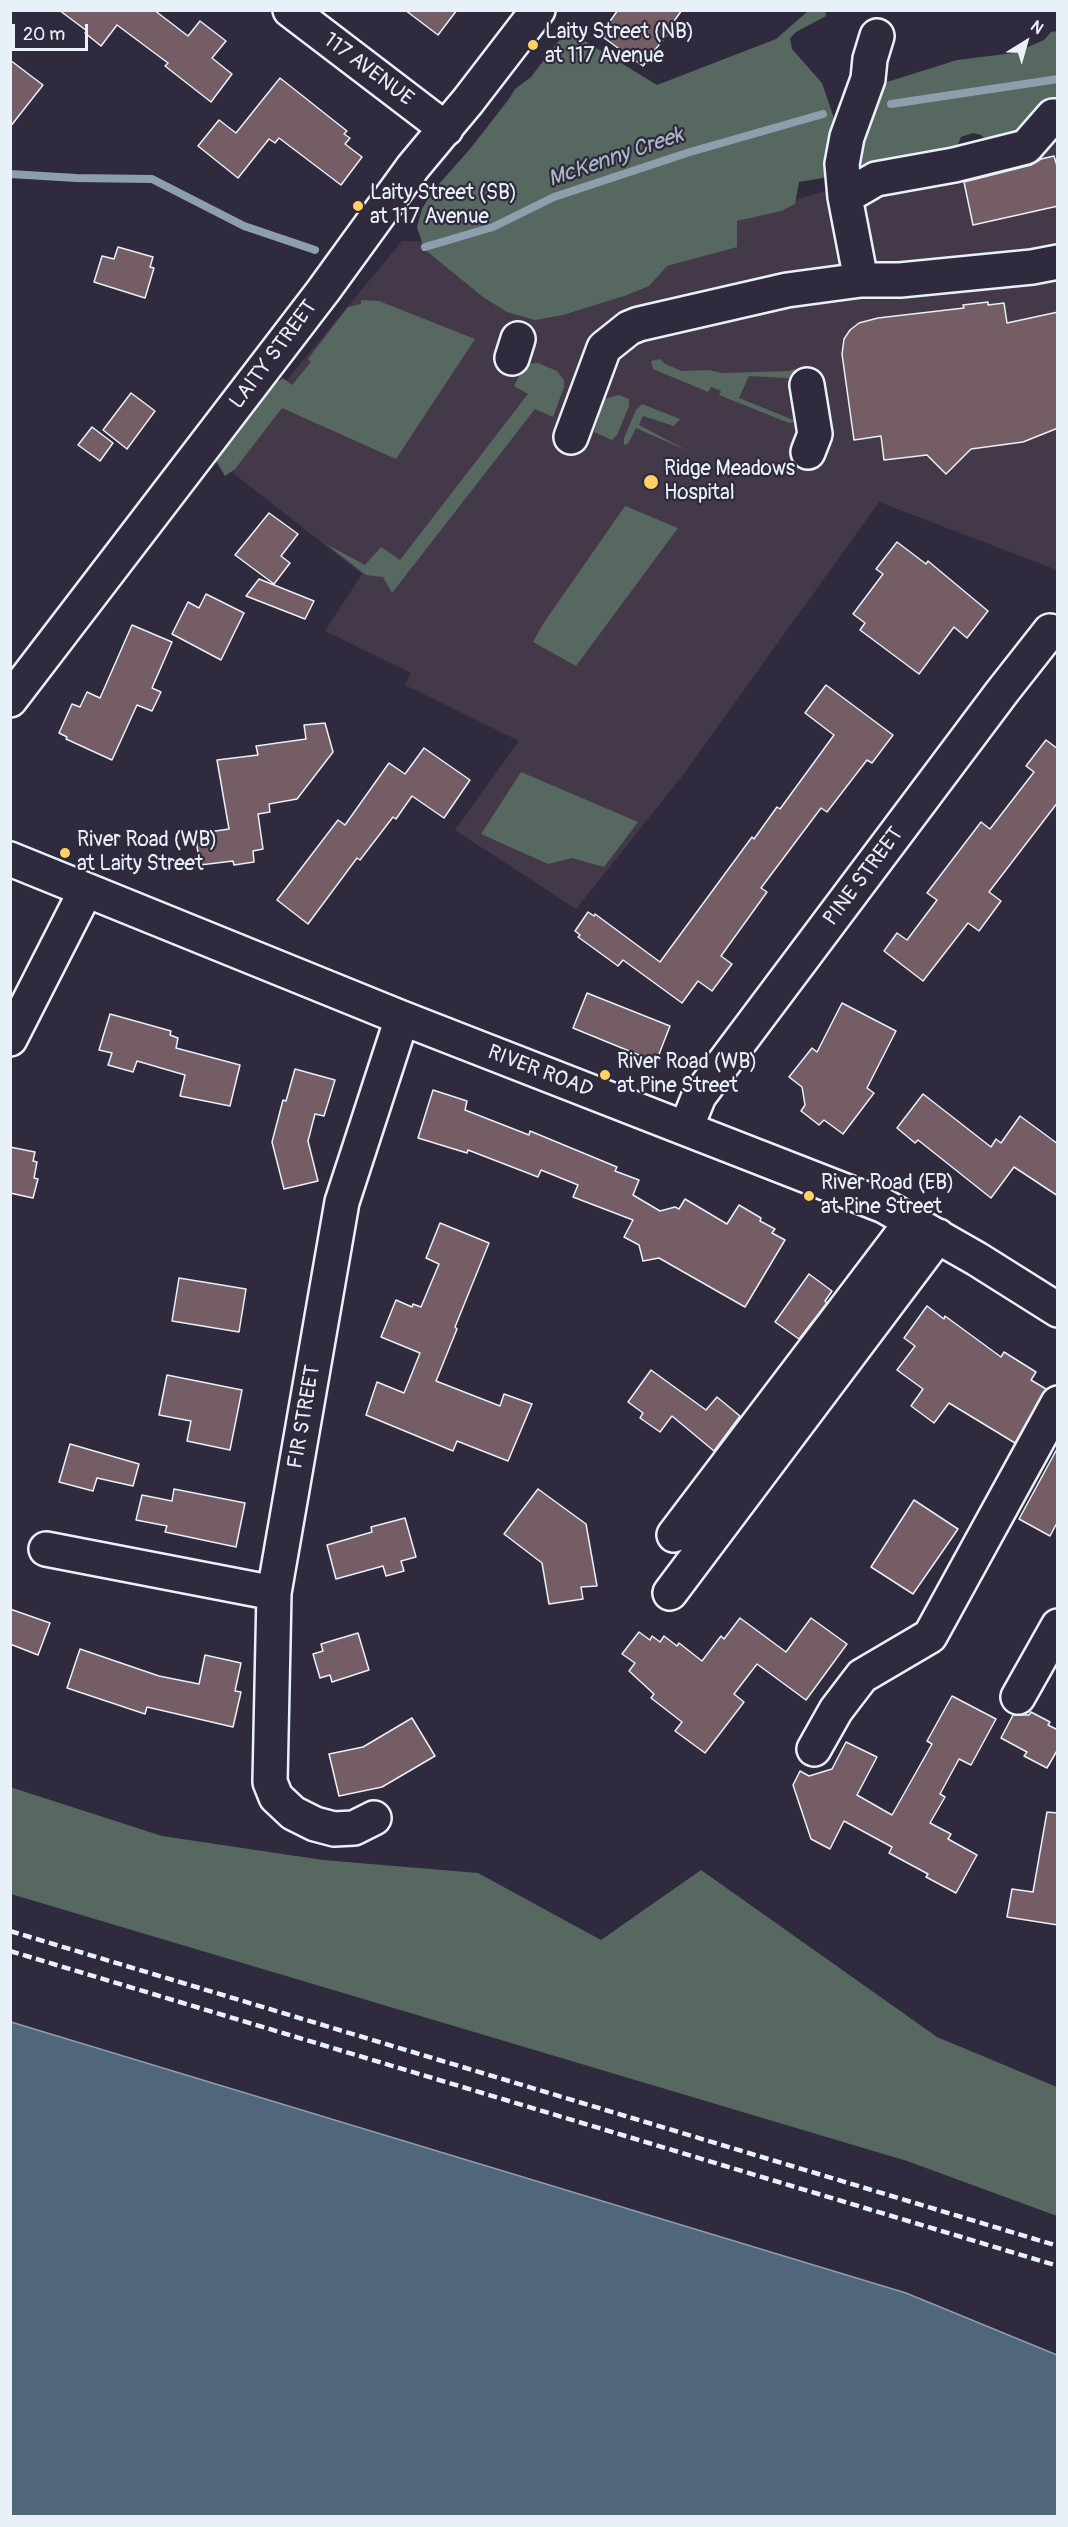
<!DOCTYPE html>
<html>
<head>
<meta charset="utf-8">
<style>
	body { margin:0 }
	#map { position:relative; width:1068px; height:2527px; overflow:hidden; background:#2f2a3d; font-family:Pangolin,sans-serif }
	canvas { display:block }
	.frame { position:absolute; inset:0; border:12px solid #e8f1f8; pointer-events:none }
	.north { position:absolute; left:996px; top:12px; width:60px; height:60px; -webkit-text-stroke:4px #2f2a3d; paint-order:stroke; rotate:37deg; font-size:16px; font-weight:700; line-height:24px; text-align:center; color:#e8f1f8 }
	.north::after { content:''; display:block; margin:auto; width:21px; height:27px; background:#e8f1f8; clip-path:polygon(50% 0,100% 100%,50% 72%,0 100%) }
	.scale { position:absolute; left:12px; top:24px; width:76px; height:27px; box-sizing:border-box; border:3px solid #e8f1f8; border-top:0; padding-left:8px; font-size:18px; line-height:21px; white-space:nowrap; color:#e8f1f8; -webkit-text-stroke:4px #2f2a3d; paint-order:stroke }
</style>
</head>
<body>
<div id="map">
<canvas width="1068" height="2527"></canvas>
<div class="frame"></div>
<div class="north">N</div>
<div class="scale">20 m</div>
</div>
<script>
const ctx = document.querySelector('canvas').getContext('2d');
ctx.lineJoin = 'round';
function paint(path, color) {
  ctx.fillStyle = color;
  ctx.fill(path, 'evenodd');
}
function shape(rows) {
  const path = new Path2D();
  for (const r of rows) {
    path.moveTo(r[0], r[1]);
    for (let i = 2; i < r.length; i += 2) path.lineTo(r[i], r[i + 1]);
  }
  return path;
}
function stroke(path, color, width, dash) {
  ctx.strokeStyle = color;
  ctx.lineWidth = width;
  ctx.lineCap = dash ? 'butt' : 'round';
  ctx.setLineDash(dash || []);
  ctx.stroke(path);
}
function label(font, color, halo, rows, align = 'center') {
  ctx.font = font + ' Pangolin,sans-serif';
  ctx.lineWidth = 4.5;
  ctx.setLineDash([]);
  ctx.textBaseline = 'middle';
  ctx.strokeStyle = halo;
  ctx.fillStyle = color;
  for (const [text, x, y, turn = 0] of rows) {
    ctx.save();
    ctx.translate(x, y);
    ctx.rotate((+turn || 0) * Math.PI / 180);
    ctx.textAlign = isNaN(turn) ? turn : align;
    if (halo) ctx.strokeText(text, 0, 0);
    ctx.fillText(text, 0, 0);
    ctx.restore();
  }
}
const built = shape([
	[1057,93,1057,570,879,502,683,775,576,909,455,830,519,741,405,685,411,673,325,631,362,574,219,462,402,241,636,245,984,146]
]);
const green = shape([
	[808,11,825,11,826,16,796,32,790,38,792,49,822,83,837,127,826,175,823,178,799,182,795,204,781,211,737,221,737,247,667,266,649,286,627,295,563,315,535,320,507,312,483,297,424,249,417,227,422,209,431,193,470,149,509,99,515,89,531,77,567,30,657,85,776,39],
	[1057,31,1057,99,1049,104,1019,134,987,141,981,135,973,133,961,137,956,149,858,170,856,144,880,91,887,82,957,60,1014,53,1044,40,1051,32],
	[361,300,379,301,475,339,396,459,282,408,235,469,225,476,213,456,260,394,283,378,292,385,311,362,308,359,348,307,361,304],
	[660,359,665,364,682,371,709,370,722,373,789,371,794,369,801,379,749,376,739,398,796,421,789,423,719,395,721,391,711,387,708,392,653,369,651,361],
	[538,363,557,371,564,380,564,387,553,417,535,409,392,593,383,577,366,575,326,544,365,565,381,547,400,560,528,394,514,386,523,368,529,364],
	[619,395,629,399,629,406,617,435,612,440,594,432,605,399],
	[642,404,680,419,674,426,643,416,639,425,688,451,636,428,628,444,624,445,624,438,636,410],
	[625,506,678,528,576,666,533,642,543,624],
	[521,772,638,822,604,867,572,858,548,864,481,834],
	[10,1787,162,1836,323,1860,478,1873,601,1940,701,1870,937,2037,1057,2087,1057,2216,907,2161,11,1894]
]);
const water = shape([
	[11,2022,906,2293,1057,2355,1057,2516,11,2516,11,2022]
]);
const stream = shape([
	[891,104,1058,79],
	[10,174,76,178,152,179,244,226,315,250],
	[425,247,493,227,554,197,690,152,823,114]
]);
const building = shape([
	[59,10,154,10,188,36,200,21,226,41,212,58,232,74,211,102,165,66,168,63,117,25,101,46,85,33,87,31,59,10],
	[405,10,457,10,438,35,405,10],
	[618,10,682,10,669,28,671,29,643,66,600,35,618,10],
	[10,60,43,85,10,127,10,60],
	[280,78,347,131,344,134,350,138,345,144,362,157,341,185,279,138,275,143,269,139,238,178,198,146,219,120,236,133,280,78],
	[1054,156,1058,169,1058,206,973,225,964,182,1031,165,1041,159,1054,156],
	[118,247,153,257,150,267,154,268,145,298,94,282,102,256,114,259,118,247],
	[988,302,988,305,1004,303,1007,323,1058,312,1058,428,1023,442,971,449,946,474,927,455,884,460,881,436,854,440,842,354,844,339,850,330,859,323,878,318,964,308,963,305,988,302],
	[131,393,155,411,127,449,103,430,131,393],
	[92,427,113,443,100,461,78,445,92,427],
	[269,513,298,534,281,556,290,563,274,584,235,555,269,513],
	[897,542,926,564,928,561,988,611,967,638,954,627,919,674,860,630,865,623,853,614,883,574,876,569,897,542],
	[259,579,314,601,305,619,246,596,259,579],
	[206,594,244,613,221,660,172,634,188,602,199,608,206,594],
	[132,625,172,642,152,688,161,692,152,711,137,705,112,760,66,739,67,737,59,733,72,704,80,707,87,692,100,698,132,625],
	[826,685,893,735,872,763,867,760,827,812,821,808,761,888,767,892,721,956,732,964,712,991,698,981,682,1003,623,960,618,966,578,937,580,935,575,931,588,912,594,916,595,914,660,962,752,837,754,839,777,807,780,809,834,735,805,713,826,685],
	[325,723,333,752,297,799,269,804,270,812,258,814,263,849,253,851,254,862,234,865,233,861,200,865,195,834,229,829,217,760,258,755,256,746,306,739,304,725,325,723],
	[1046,740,1058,749,1058,802,989,892,1001,901,979,931,968,923,923,981,884,951,897,933,907,940,937,900,927,893,981,822,990,829,1034,772,1026,766,1046,740],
	[424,748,470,780,444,818,412,796,396,819,393,817,360,860,357,858,308,924,277,900,338,820,345,825,389,763,405,774,424,748],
	[587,993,670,1026,656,1062,573,1028,587,993],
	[842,1003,896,1031,867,1088,874,1093,843,1134,824,1120,819,1125,801,1111,805,1105,802,1087,789,1077,812,1048,817,1052,842,1003],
	[110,1014,171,1031,170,1035,178,1038,176,1048,240,1065,230,1106,180,1096,185,1075,137,1061,133,1072,108,1065,112,1053,99,1050,110,1014],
	[295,1069,335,1080,324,1116,315,1114,308,1141,318,1181,284,1189,272,1142,283,1100,286,1101,295,1069],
	[433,1090,467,1101,465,1110,529,1135,530,1131,617,1167,615,1171,639,1180,633,1195,660,1211,675,1207,679,1209,685,1199,727,1224,739,1205,761,1218,760,1221,775,1229,772,1233,785,1240,745,1307,659,1258,643,1261,639,1245,624,1237,633,1220,573,1197,578,1185,541,1170,538,1177,468,1150,467,1153,418,1138,433,1090],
	[923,1094,991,1147,996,1139,1001,1143,1020,1116,1058,1144,1058,1196,1014,1167,991,1198,918,1140,915,1143,897,1128,923,1094],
	[10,1147,35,1152,33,1161,37,1162,34,1178,38,1179,33,1198,10,1193,10,1147],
	[440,1223,489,1243,455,1327,457,1329,436,1381,500,1406,504,1394,532,1404,508,1461,457,1441,453,1451,366,1415,377,1382,404,1393,420,1353,381,1337,396,1300,412,1307,413,1304,421,1307,439,1264,426,1258,440,1223],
	[809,1274,832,1291,825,1301,827,1303,799,1339,775,1322,809,1274],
	[179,1278,246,1289,239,1332,172,1321,179,1278],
	[927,1306,944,1319,945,1316,1001,1357,1004,1352,1036,1372,1031,1380,1046,1389,1015,1443,949,1403,934,1423,911,1406,923,1389,897,1370,915,1346,904,1338,927,1306],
	[651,1370,706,1410,717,1397,740,1416,714,1451,672,1416,660,1432,640,1418,643,1413,628,1402,651,1370],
	[167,1375,242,1390,230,1450,187,1441,191,1421,159,1415,167,1375],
	[70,1444,139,1464,133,1486,97,1478,93,1491,59,1482,70,1444],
	[1058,1447,1058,1521,1050,1536,1019,1519,1058,1447],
	[174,1489,245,1503,236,1547,165,1532,167,1526,136,1520,142,1495,172,1501,174,1489],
	[538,1489,586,1524,597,1586,581,1587,583,1599,549,1604,542,1563,504,1534,538,1489],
	[914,1500,958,1529,913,1594,871,1567,914,1500],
	[405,1518,416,1557,401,1561,404,1571,386,1576,383,1566,336,1579,327,1545,372,1532,371,1527,405,1518],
	[10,1609,50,1623,38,1655,10,1644,10,1609],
	[740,1618,786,1652,811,1618,847,1644,806,1700,757,1664,734,1694,744,1702,705,1753,675,1731,682,1722,651,1698,654,1694,629,1671,635,1663,622,1654,639,1632,650,1640,652,1636,660,1642,664,1636,677,1646,679,1643,702,1661,721,1636,724,1639,740,1618],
	[358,1633,369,1670,332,1682,330,1675,320,1678,313,1654,323,1651,321,1644,358,1633],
	[80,1649,159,1676,199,1684,205,1655,241,1663,235,1691,241,1692,233,1727,147,1707,145,1714,67,1688,80,1649],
	[952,1696,996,1719,971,1765,959,1759,940,1794,945,1797,930,1823,951,1834,948,1839,977,1855,956,1893,926,1877,928,1874,889,1853,892,1847,844,1821,830,1849,811,1839,793,1785,800,1771,809,1776,832,1769,846,1742,877,1757,857,1795,892,1815,932,1744,927,1741,952,1696],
	[1031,1712,1050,1722,1048,1725,1058,1730,1058,1749,1047,1768,1024,1756,1027,1752,1001,1738,1013,1715,1029,1715,1031,1712],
	[412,1718,435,1756,382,1787,339,1796,329,1754,363,1747,412,1718],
	[1047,1812,1058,1813,1058,1925,1007,1917,1012,1889,1033,1892,1047,1812]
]);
const minor = shape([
	[290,10,446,129],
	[845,197,876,179,954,165,1026,147,1053,116,1058,116],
	[861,280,845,197,842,164,847,137,868,79,870,59,877,36],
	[512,358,518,339],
	[807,385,815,434,808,452],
	[571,437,604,348,629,328,639,324,787,290,861,280,900,280,1032,267,1058,262],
	[10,700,323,291,413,167,468,101,538,10],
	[10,859,402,1018,884,1206,977,1259,1058,1310],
	[10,1039,86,890],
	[686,1128,699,1096,1002,692,1050,631],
	[674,1535,912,1221],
	[46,1549,274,1593,342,1202,402,1018],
	[274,1593,270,1782,276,1797,293,1813,315,1824,334,1829,354,1828,374,1818],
	[670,1593,938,1236],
	[1018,1697,1058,1626],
	[814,1749,836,1710,862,1676,930,1636,1058,1403]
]);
const rail = shape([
	[10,1931,1058,2246],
	[10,1951,1058,2266]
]);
const markers = [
	[533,45,6,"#ffd166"],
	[358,206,6,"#ffd166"],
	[651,482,8,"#ffd166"],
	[65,853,6,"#ffd166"],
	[605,1075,6,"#ffd166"],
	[809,1196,6,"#ffd166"]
];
const poiNames = [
	["Laity Street (NB)",545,33],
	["at 117 Avenue",545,57],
	["Laity Street (SB)",370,194],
	["at 117 Avenue",370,218],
	["Ridge Meadows",664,470],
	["Hospital",664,494],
	["River Road (WB)",77,841],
	["at Laity Street",77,865],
	["River Road (WB)",617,1063],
	["at Pine Street",617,1087],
	["River Road (EB)",821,1184],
	["at Pine Street",821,1208]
];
const streetNames = [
	["117 AVENUE",368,70,37],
	["LAITY STREET",274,355,-53],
	["PINE STREET",864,877,-53],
	["RIVER ROAD",540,1072,21],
	["FIR STREET",305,1417,-80]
];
const waterNames = [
	["McKenny Creek",616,158,-19]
];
paint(built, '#443949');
paint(green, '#566860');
paint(water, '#50667b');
stroke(water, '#8d9ead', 1.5);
stroke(stream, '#8d9ead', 8);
paint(building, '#745d64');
stroke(building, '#e8f1f8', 1.5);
stroke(minor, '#e8f1f8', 38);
stroke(minor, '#2f2a3d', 33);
stroke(rail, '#e8f1f8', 4.5, [9, 4.5]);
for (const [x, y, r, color] of markers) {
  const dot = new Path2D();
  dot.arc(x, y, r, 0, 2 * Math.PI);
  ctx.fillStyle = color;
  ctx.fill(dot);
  stroke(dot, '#2f2a3d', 2);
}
label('21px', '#e8f1f8', '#2f2a3d', poiNames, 'left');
label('21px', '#e8f1f8', '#2f2a3d', streetNames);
label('italic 22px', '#abb9c6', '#2f2a3d', waterNames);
</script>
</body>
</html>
